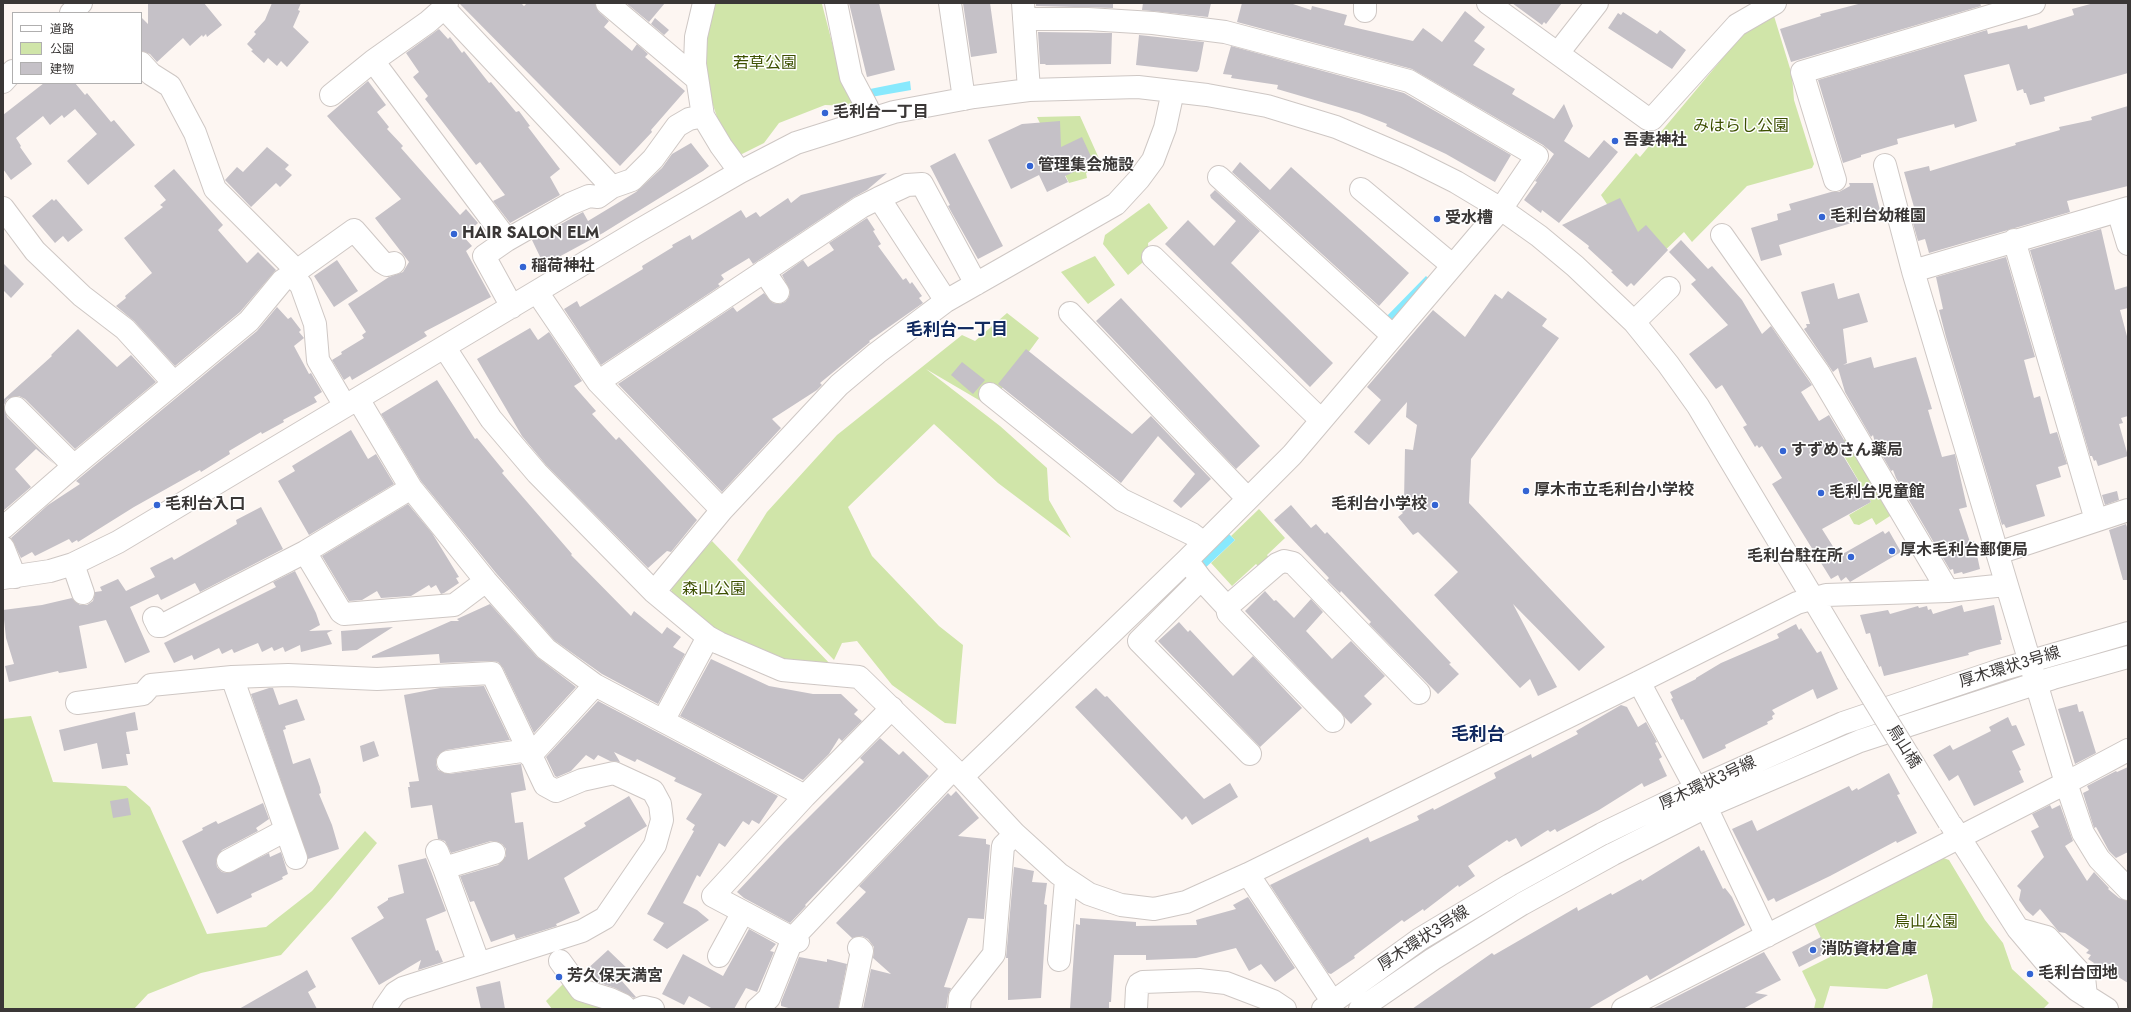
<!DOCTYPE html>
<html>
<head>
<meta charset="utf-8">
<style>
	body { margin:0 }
	#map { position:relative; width:2131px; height:1012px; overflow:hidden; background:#fdf6f2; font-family:Jost,"Noto Sans JP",sans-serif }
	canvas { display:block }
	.frame { position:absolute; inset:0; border:4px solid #3a3736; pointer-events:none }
	.legend { position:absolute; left:12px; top:12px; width:130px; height:72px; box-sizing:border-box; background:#fff; border:1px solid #b0afaf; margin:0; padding:5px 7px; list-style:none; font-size:12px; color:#3a3736 }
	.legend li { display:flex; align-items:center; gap:8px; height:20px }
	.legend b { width:20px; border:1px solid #b0afaf }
</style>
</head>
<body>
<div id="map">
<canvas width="2131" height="1012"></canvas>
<div class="frame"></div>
<ul class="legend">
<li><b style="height:5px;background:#fff"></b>道路</li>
<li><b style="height:11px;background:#d0e5a9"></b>公園</li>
<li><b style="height:11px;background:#c5c1c7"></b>建物</li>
</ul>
</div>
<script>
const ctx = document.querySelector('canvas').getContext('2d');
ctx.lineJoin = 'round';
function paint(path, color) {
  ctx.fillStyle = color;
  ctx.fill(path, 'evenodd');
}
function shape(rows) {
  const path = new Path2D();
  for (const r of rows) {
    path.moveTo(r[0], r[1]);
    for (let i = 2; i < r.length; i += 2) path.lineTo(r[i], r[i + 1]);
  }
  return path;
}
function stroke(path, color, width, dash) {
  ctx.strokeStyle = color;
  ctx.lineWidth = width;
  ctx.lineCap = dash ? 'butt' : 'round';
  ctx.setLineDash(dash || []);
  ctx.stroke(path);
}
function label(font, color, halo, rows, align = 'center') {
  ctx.font = font + ' Jost,"Noto Sans JP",sans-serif';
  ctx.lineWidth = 3;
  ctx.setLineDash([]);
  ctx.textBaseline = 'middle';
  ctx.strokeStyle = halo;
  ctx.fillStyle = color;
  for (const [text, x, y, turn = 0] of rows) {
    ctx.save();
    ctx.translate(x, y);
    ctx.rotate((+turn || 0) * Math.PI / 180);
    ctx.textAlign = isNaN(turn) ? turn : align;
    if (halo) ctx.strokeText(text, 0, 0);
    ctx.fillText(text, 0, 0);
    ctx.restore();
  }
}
const green = shape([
	[712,3,822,4,842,81,854,104,851,106,825,105,779,123,764,143,742,154,733,152,718,120,710,96,703,64],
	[1774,16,1792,75,1794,100,1814,164,1812,168,1747,186,1692,242,1684,232,1657,258,1618,221,1601,195,1636,153,1640,157,1742,35],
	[1080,116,1101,163,1099,167,1086,173,1087,178,1069,183,1037,117],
	[1149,203,1168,228,1148,243,1149,257,1128,275,1103,244,1105,235],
	[1095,256,1115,285,1088,304,1061,272],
	[1007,313,1039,338,989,406,926,369,1000,426,1047,468,1049,500,1071,538,998,483,934,424,848,507,872,556,939,626,963,645,956,724,945,723,892,685,857,641,842,643,834,660,737,560,767,512,837,435,962,335,975,341],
	[1847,438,1891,513,1890,516,1876,525,1872,518,1859,525,1854,524,1849,515,1871,502,1837,444],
	[1259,509,1285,538,1267,555,1270,559,1260,568,1256,564,1232,586,1211,563,1235,540,1231,536],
	[712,541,834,668,802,667,728,637,690,613,672,597,671,587],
	[31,716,53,782,126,786,150,807,207,934,266,927,312,891,365,831,377,843,332,898,281,955,201,973,148,994,134,1009,3,1009,3,719],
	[1941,857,1949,860,1985,920,2003,943,2012,969,2049,1003,2043,1009,1932,1009,1933,1000,1927,974,1887,989,1830,986,1823,1009,1814,1009,1816,1000,1802,971,1830,957,1814,923],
	[564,983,608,1009,552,1009,546,1001]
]);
const water = shape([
	[910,81,911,90,871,97,870,89],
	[1426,276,1432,282,1391,325,1384,319],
	[1228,533,1235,540,1203,570,1197,562]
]);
const building = shape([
	[148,3,204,3,222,25,207,37,206,34,203,37,202,35,190,46,183,38,157,62,150,54,141,51,141,17,148,24],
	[272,3,301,3,298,10,300,11,293,27,309,42,287,67,281,61,277,66,268,58,264,63,251,51,253,50,247,44,256,34,254,32,265,20],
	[459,3,521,3,524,6,527,3,595,3,599,12,609,21,604,27,632,51,637,44,648,54,645,57,685,91,651,130,652,132,620,166],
	[626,3,665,3,649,22],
	[849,3,879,3,895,70,867,77],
	[963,3,990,3,997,53,971,57],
	[1036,3,1113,3,1113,8,1036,6],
	[1143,3,1211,3,1208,17,1142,10],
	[1242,3,1290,3,1311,10,1312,6,1347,15,1344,25,1413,41,1423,28,1442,42,1465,11,1485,27,1474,41,1485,49,1473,65,1515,89,1512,94,1554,119,1564,104,1573,126,1564,141,1589,158,1604,140,1618,152,1559,223,1542,210,1541,213,1524,200,1537,182,1535,181,1554,154,1543,145,1412,69,1237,22],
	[1512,3,1562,3,1546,24,1544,22,1542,25],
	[1862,3,1980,3,1981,6,1791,62,1780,29,1821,16,1820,14],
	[2094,3,2128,3,2128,73,2044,97,2045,101,2030,105,2026,93,2024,93,2023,89,2017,91,2009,64,1964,75,1977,121,1955,128,1954,124,1897,139,1898,144,1861,155,1861,157,1843,163,1818,80,1987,30,1988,34,2027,25,2028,29,2074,15,2072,9],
	[1623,12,1657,34,1660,30,1686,50,1672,69,1608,28,1618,13,1621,15],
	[655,18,669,30,664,35,651,24],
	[439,29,448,39,450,37,462,53,464,51,489,83,491,82,516,112,519,111,530,126,528,127,560,169,550,177,560,195,510,223,493,201,505,195,480,162,476,165,425,99,428,96,413,77,419,72,406,53],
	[1038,32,1112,33,1111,64,1046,65,1045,64,1040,64],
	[1139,35,1204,42,1199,69,1197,72,1136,65],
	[1231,46,1404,93,1511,155,1495,182,1446,154,1386,126,1387,124,1359,113,1277,89,1278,85,1231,78,1232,75,1223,74],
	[368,81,386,105,377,112,389,127,387,129,403,146,401,148,460,215,466,209,478,223,463,236,472,246,466,251,491,297,424,332,427,336,352,380,350,376,344,380,332,360,342,354,341,352,364,338,362,335,366,332,348,304,389,277,403,272,409,262,375,218,401,199,327,116],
	[44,83,75,83,85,95,87,93,111,122,114,120,135,145,88,185,67,161,97,134,75,109,64,118,62,115,50,125,43,116,16,138,21,146,20,147,32,164,11,180,3,169,3,115],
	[2128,106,2128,186,2067,201,2070,212,1929,253,1925,239,1918,241,1911,216,1916,214,1904,172,1929,166,1930,171,2016,145,2015,143,2060,130,2059,127,2092,120,2091,117],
	[1060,121,1061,147,1082,137,1094,163,1065,176,1068,182,1047,192,1039,175,1011,189,988,140,1022,124],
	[691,143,709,166,703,171,603,233,544,265,532,240,583,212,588,221,636,192,662,168,672,154],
	[267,147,289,165,285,169,292,175,280,187,276,183,251,207,225,180,237,167,243,172],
	[955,153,1003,246,978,259,948,206,950,205,930,166],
	[1240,162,1270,190,1291,167,1409,273,1379,306,1232,172],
	[174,169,223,225,218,230,247,263,258,252,276,270,240,312,175,366,134,321,116,306,126,298,125,296,152,273,124,238,163,207,160,205,166,200,154,186],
	[887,173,867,190,854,197,753,264,749,258,721,275,724,279,718,284,720,286,601,365,564,309,577,301,580,307,643,269,642,266,673,247,672,245,690,235,692,240,741,210,746,218,756,212,760,217,788,198,791,203,801,195],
	[1849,183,1873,183,1881,214,1779,245,1782,255,1761,261,1751,228,1778,220,1777,214,1791,210,1789,204,1831,192,1839,192,1850,186],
	[1215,190,1260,231,1231,263,1333,363,1310,387,1165,244,1188,220,1214,246,1236,221,1211,198,1210,195],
	[1620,198,1638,232,1646,225,1668,250,1634,286,1631,283,1627,287,1611,272,1613,271,1588,248,1589,246,1562,225],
	[52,199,54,201,56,199,83,230,68,242,63,236,55,243,32,216],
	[867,218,875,230,873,231,881,244,878,246,903,280,906,278,910,284,912,282,922,296,919,298,923,303,869,341,870,342,820,383,822,385,817,390,772,419,781,428,722,492,618,384,733,307,737,312,764,293,773,303,779,304,785,302,789,297,790,291,782,275,803,260,808,267,834,250,829,243],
	[2101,229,2115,290,2128,286,2128,308,2120,310,2128,340,2128,416,2121,418,2123,423,2119,424,2128,456,2098,466,2096,460,2094,461,2092,456,2090,456,2030,250],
	[1681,240,1708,269,1712,266,1742,300,1762,334,1771,326,1812,385,1801,392,1819,421,1829,415,1850,450,1842,454,1871,502,1822,529,1839,556,1883,531,1885,534,1889,531,1901,552,1850,582,1846,577,1841,581,1838,575,1831,579,1772,484,1782,478,1762,446,1759,448,1757,445,1755,447,1743,427,1747,425,1722,385,1716,389,1689,354,1728,325,1691,284,1696,280,1669,252],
	[2006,257,2035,357,2024,360,2034,398,2040,396,2050,434,2057,432,2067,464,2058,467,2061,477,2036,485,2045,516,2006,528,2004,524,2002,525,1946,337,1939,310,1943,309,1936,277],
	[337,260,358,291,334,307,314,276],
	[3,263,24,284,11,298,3,290],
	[1834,283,1838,299,1859,293,1868,322,1843,329,1847,363,1843,365,1871,357,1874,368,1916,357,1932,409,1928,410,1942,457,1955,454,1967,507,1959,509,1970,542,1974,541,1980,569,1963,574,1962,572,1954,574,1953,569,1950,570,1896,478,1893,470,1891,471,1875,443,1873,435,1871,437,1845,392,1838,368,1833,372,1804,329,1807,327,1806,324,1810,324,1801,292],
	[1508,291,1547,319,1542,326,1559,338,1471,459,1469,503,1605,647,1579,671,1513,604,1557,687,1538,696,1530,679,1520,688,1434,595,1458,572,1418,532,1413,535,1398,517,1403,513,1397,507,1404,501,1405,449,1413,450,1417,425,1406,417,1407,402,1369,445,1354,432,1381,400,1367,387,1433,310,1465,337,1495,294,1502,299],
	[1121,298,1260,446,1236,469,1096,321],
	[277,307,288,319,291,317,301,330,299,332,304,338,294,346,309,374,311,373,322,392,314,397,317,402,283,420,284,422,262,434,261,432,229,451,230,454,201,472,200,470,134,507,78,542,77,540,72,543,69,539,35,556,32,552,21,558,11,538,48,505,80,484,76,481,257,331],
	[530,328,538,340,549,332,582,381,574,386,596,411,592,414,616,440,619,437,697,520,671,552,667,551,648,568,546,465,522,436,477,359],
	[78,329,117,367,131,355,156,382,75,449,25,399,19,396,7,399,4,405,7,417,54,464,36,449,15,469,31,487,3,511,3,400,52,356,51,355],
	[1026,349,1132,434,1151,416,1211,479,1181,508,1173,501,1195,474,1158,436,1121,483,998,384],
	[962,362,985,380,973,394,951,375],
	[437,380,475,439,477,438,504,471,502,473,572,554,571,555,631,616,634,611,662,634,667,627,681,637,673,647,685,654,658,704,602,674,554,640,496,573,421,481,381,414],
	[351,430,368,459,376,454,394,484,309,535,278,481,295,471,292,466],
	[2117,491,2119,500,2105,505,2102,495],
	[408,504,432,533,459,577,456,578,459,583,444,593,441,594,436,585,431,588,429,585,411,596,381,598,377,591,362,600,349,601,322,556],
	[1291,505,1311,528,1316,524,1325,534,1327,532,1451,663,1449,664,1459,674,1438,694,1369,624,1371,622,1341,591,1340,593,1327,580,1329,578,1274,520],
	[261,507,283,549,200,592,195,583,161,600,158,594,130,607,150,652,125,663,106,620,79,626,87,668,59,673,58,671,9,682,5,666,14,664,6,638,3,610,42,605,72,598,80,605,87,605,93,601,95,592,102,591,100,587,118,579,126,591,155,577,150,568,172,557,174,560,237,524,236,520],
	[2126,524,2128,530,2128,580,2123,580,2109,530],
	[295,571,316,613,320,625,309,631,333,630,327,633,332,644,301,652,300,645,285,652,283,647,274,651,272,647,262,652,258,643,234,653,232,649,222,654,219,648,194,660,192,655,174,663,164,643,276,587,273,582],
	[1265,591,1274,601,1276,600,1294,618,1311,599,1323,612,1306,631,1332,659,1351,641,1385,676,1364,696,1372,704,1351,724,1245,611],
	[490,604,537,657,576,687,534,733,503,668,498,662,491,661,440,663,439,654,372,658,372,656,451,621,459,621,457,619],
	[1962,605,1964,612,1994,605,2002,640,2000,640,2001,644,1977,650,1968,653,1969,655,1884,676,1881,666,1879,667,1870,633,1866,634,1860,615,1888,610,1890,614,1918,606,1919,608,1927,606,1928,610,1931,609,1933,614],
	[1179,622,1188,632,1190,630,1233,676,1253,656,1302,708,1260,747,1158,641],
	[1796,624,1799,630,1801,628,1817,653,1821,651,1838,689,1817,699,1813,689,1772,710,1775,714,1772,716,1773,719,1767,722,1768,724,1725,745,1726,748,1703,759,1683,719,1681,720,1671,699,1673,698,1670,692,1696,679,1696,678,1721,663,1779,638,1777,634],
	[393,627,357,650,342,651,341,631],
	[711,659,769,686,813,694,841,694,858,710,854,714,862,721,842,741,839,738,829,754,803,780,680,716],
	[484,686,510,740,446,750,437,757,436,764,438,770,449,774,521,764,526,790,511,793,515,823,523,822,528,860,586,826,584,823,629,796,647,826,564,878,580,913,556,924,557,926,516,939,514,934,491,942,474,901,470,902,460,876,498,865,506,856,506,849,502,844,491,841,451,853,445,841,438,839,432,805,411,808,408,787,410,787,409,782,419,781,404,695,440,688],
	[269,688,273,688,279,705,297,699,305,720,285,726,286,729,283,730,293,764,310,758,320,787,321,793,319,794,332,825,339,849,308,859,251,694],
	[1096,688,1105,697,1107,696,1204,799,1230,783,1238,797,1192,825,1186,816,1182,820,1075,707],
	[598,701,778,796,759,824,752,820,749,825,743,821,725,847,719,843,700,877,697,875,683,903,697,910,709,920,667,949,653,940,664,923,647,914,694,831,692,830,695,825,686,819,702,794,674,781,676,778,637,759,635,762,614,752,620,762,610,761,598,755,594,760,586,755,571,771,557,777,555,776,546,757],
	[2077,704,2079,712,2083,711,2096,753,2075,764,2058,709],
	[1621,705,1627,707,1638,727,1646,722,1657,742,1655,743,1662,757,1659,759,1667,776,1644,787,1642,783,1599,810,1557,832,1555,829,1550,832,1548,830,1521,847,1516,838,1509,842,1507,840,1468,866,1475,876,1459,887,1458,885,1424,911,1423,909,1404,922,1402,920,1354,956,1355,958,1331,974,1328,973,1270,885,1368,837,1370,842,1419,820,1417,816,1433,808,1434,810,1496,778,1494,773,1531,754,1532,758,1578,734,1576,731],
	[135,712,138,730,126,732,130,754,126,754,128,765,102,769,97,743,64,751,59,730],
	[2008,717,2012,726,2016,725,2025,745,2012,751,2021,770,2019,771,2024,782,1974,806,1958,775,1949,781,1933,755,1950,745,1953,750,1991,731,1989,727],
	[880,738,899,755,903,751,929,776,805,905,806,906,790,923,744,898,737,892,784,842,864,762,860,758],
	[374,741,379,756,363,762,360,746],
	[2128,767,2128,852,2116,858,2109,851,2096,827,2094,828,2083,793,2089,790,2087,786,2116,771,2117,772],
	[1889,773,1900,794,1897,795,1917,833,1897,843,1896,841,1830,876,1776,902,1774,898,1768,901,1732,829,1752,820,1757,831,1849,786,1852,791,1857,788,1858,790],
	[956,791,979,818,958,836,986,839,986,844,990,845,984,919,968,918,944,987,951,988,948,996,946,1009,863,1009,871,969,891,974,873,958,874,947,868,939,862,936,852,938,836,923,866,892,859,886,948,793,951,796],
	[128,798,131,815,113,818,110,801],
	[263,803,269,819,256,828,258,831,222,850,216,860,217,867,222,872,228,873,269,853,270,857,281,852,288,874,282,877,283,879,251,894,252,897,217,914,182,841,203,830,202,828,216,821,218,824],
	[2050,805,2052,809,2060,805,2073,841,2065,846,2087,881,2094,872,2109,888,2108,889,2119,898,2128,901,2128,983,2110,972,2106,978,2094,971,2091,967,2094,963,2088,959,2091,955,2086,953,2089,950,2065,933,2059,932,2040,909,2033,916,2026,910,2019,900,2021,890,2017,886,2044,857,2031,831,2039,827,2032,814],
	[1699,846,1701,851,1704,850,1723,889,1725,888,1732,897,1745,925,1650,980,1647,975,1588,1009,1412,1009,1492,953,1494,955,1577,907,1578,911,1611,893,1612,895,1641,879,1642,881],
	[426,858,446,911,426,919,436,951,438,950,443,962,418,970,421,960,379,985,351,938,384,918,377,907,388,900,388,898,404,893,398,865],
	[1014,867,1034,871,1032,882,1047,883,1044,904,1047,905,1041,998,1008,1000,1008,958,1006,958],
	[1248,897,1295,968,1275,982,1261,964,1249,971,1236,948,1196,958,1146,960,1146,955,1114,955,1111,1002,1109,1002,1109,1009,1070,1009,1076,924,1080,925,1080,918,1136,922,1136,926,1197,925,1196,920,1236,909,1233,905],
	[749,929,776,944,770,951,774,952,757,992,746,988,734,1009,713,1009,689,996,684,1005,662,994,683,954,723,976],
	[1821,937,1828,952,1799,967,1792,952],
	[608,950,632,973,621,980,636,997,634,998,615,988,597,982,585,971],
	[1764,952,1781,980,1755,993,1768,995,1743,1009,1652,1009],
	[799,957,827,962,827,959,847,964,838,1009,792,1009,781,1006,781,1002],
	[307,970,316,987,308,992,317,1009,239,1009],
	[500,981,505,1009,481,1009,476,987]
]);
const minor = shape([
	[607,3,697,79],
	[704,3,696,37,695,64,703,116,721,146,740,172],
	[836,3,851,77,867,107,870,119],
	[950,3,964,99],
	[1023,3,1029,90],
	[1488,3,1648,119,1652,119,1737,25,1775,3],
	[444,8,612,187],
	[1365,11,1365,3],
	[71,13,81,3],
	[1558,53,1597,3],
	[373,61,507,240],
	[141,63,151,74,170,86,195,133,215,189,298,272],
	[3,82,13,71],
	[331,95,373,61,428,22,444,8,447,3],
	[1219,177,1392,335],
	[1835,180,1802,72,2034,3],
	[1361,189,1452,265],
	[879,198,907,185,922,184,976,284],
	[3,208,35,251,82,296,125,329,174,383],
	[2118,211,2128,244],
	[1722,235,1819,373,1948,591],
	[2014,240,2096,520],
	[1153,257,1321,420],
	[764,271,778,292],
	[1913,271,2128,208],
	[291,275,354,230,382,262,387,265,394,263],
	[537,292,598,382,722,510],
	[512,307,484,256,507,240,570,204,589,196,598,197,612,187,632,180,653,159,677,126,689,119,703,116],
	[1070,313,1248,499],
	[1634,322,1669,288],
	[445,348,491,419,537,473,654,592,708,637,719,643,782,670,859,677,962,777,1015,834,1059,874,1089,894,1121,905,1154,909,1186,902,1248,874,1639,682],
	[598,382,861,207,879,198,946,301],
	[990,394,1122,500,1192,534,1204,543],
	[358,399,411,488,486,581,546,649,595,685,805,796,892,708],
	[16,408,74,466],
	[3,528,74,466,249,321,282,281,291,275,301,285,315,324,318,360,345,406],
	[3,547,15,577],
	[305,552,341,612,344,614,454,605,486,581],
	[1998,553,2128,510],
	[73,564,83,593],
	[1192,567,1201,579,1227,607,1228,613,1333,721],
	[3,578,50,571,73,564,118,542,638,231,740,172,796,143,894,112,974,97,1029,90,1138,87,1207,95,1267,106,1336,127,1406,157,1456,182,1501,209,1539,236,1575,266,1634,322,1668,364,1698,406,1857,672],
	[1201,579,1139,641,1250,754],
	[654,592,722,510,839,385,877,353,946,301,1116,204,1139,179,1153,160,1165,128,1173,91],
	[1227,607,1277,564,1284,561,1293,563,1419,693],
	[154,618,158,626,161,626,305,552,411,488],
	[232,677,296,858],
	[77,703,143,694,151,685,232,677,288,675,377,679,492,673,545,785,556,791,582,780,614,773,653,791,660,804,662,820,655,845,605,918,582,931,403,988,395,993,384,1009],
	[663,721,708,637],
	[2128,750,2066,783,2083,833,2099,859,2128,889],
	[530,756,595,685],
	[448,762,528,750],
	[962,777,1187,560,1292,455,1501,209,1537,156,1409,81,1225,32,1153,23,1088,19,1024,19],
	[1952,826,2018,929,2050,967,2077,990,2107,1009],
	[437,851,444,868],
	[228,861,286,830],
	[1248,874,1332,1001],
	[2018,929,2047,937,2084,977,2086,996],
	[1767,936,1706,807,1639,682,1797,603,1826,595,1948,591,2006,585],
	[798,941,713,896,805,796],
	[719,956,743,912],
	[1059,960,1066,880],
	[560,961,581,990,610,999,623,1005,627,1009],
	[479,964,444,868,494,853],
	[639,1009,644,1007,653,1009],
	[757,1009,769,998,793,938,953,769],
	[850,1009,862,951,859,948],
	[959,1009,960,997,994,954,1003,846,1015,834],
	[1136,1009,1137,989,1139,984,1143,982,1199,980,1226,983,1273,1001,1285,1009],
	[1323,1009,1420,939,1510,885,1602,834,1695,789,1843,723,2000,670,2128,633],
	[1360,1009,1433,959,1522,904,1613,854,1706,807,1860,741,2053,678,2128,657],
	[1623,1009,2066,783,1913,271,1885,165]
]);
const minorBridge = shape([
	[1857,672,1949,822]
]);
const markers = [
	[825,113,4,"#3364d3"],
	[1615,141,4,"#3364d3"],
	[1030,166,4,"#3364d3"],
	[1822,217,4,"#3364d3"],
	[1437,219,4,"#3364d3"],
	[454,234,4,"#3364d3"],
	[523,267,4,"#3364d3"],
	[1783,451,4,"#3364d3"],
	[1526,491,4,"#3364d3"],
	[1821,493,4,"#3364d3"],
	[157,505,4,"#3364d3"],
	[1435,505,4,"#3364d3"],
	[1892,551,4,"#3364d3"],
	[1851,557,4,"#3364d3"],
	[1813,950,4,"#3364d3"],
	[2030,974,4,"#3364d3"],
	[559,977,4,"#3364d3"]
];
const parkNames = [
	["若草公園",765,64],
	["みはらし公園",1741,127],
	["森山公園",714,590],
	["鳥山公園",1926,923]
];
const poiNames = [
	["毛利台一丁目",833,113],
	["吾妻神社",1623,141],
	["管理集会施設",1038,166],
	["毛利台幼稚園",1830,217],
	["受水槽",1445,219],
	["HAIR SALON ELM",462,234],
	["稲荷神社",531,267],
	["すずめさん薬局",1791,451],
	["厚木市立毛利台小学校",1534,491],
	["毛利台児童館",1829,493],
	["毛利台入口",165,505],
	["毛利台小学校",1427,505,"right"],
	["厚木毛利台郵便局",1900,551],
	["毛利台駐在所",1843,557,"right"],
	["消防資材倉庫",1821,950],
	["毛利台団地",2038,974],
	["芳久保天満宮",567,977]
];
const streetNames = [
	["厚木環状3号線",2010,668,-17],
	["鳥山橋",1903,747,58],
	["厚木環状3号線",1708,784,-25],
	["厚木環状3号線",1424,939,-33]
];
const neighbourhoodNames = [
	["毛利台一丁目",957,331]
];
const quarterNames = [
	["毛利台",1478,736]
];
paint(green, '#d0e5a9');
paint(water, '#88e9fd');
paint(building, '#c5c1c7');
stroke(minor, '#cec7c4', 24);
stroke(minor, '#fff', 22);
stroke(minorBridge, '#cec7c4', 24, []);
stroke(minorBridge, '#fff', 22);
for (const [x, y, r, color] of markers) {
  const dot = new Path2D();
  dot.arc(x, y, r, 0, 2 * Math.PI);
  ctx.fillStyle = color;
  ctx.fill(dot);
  stroke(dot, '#fff', 1.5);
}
label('16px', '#3c4f00', '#fff', parkNames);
label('bold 16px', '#3a3736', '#fff', poiNames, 'left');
label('16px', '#3a3736', '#fff', streetNames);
label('bold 17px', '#122a60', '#fff', neighbourhoodNames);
label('bold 18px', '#122a60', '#fff', quarterNames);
</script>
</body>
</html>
